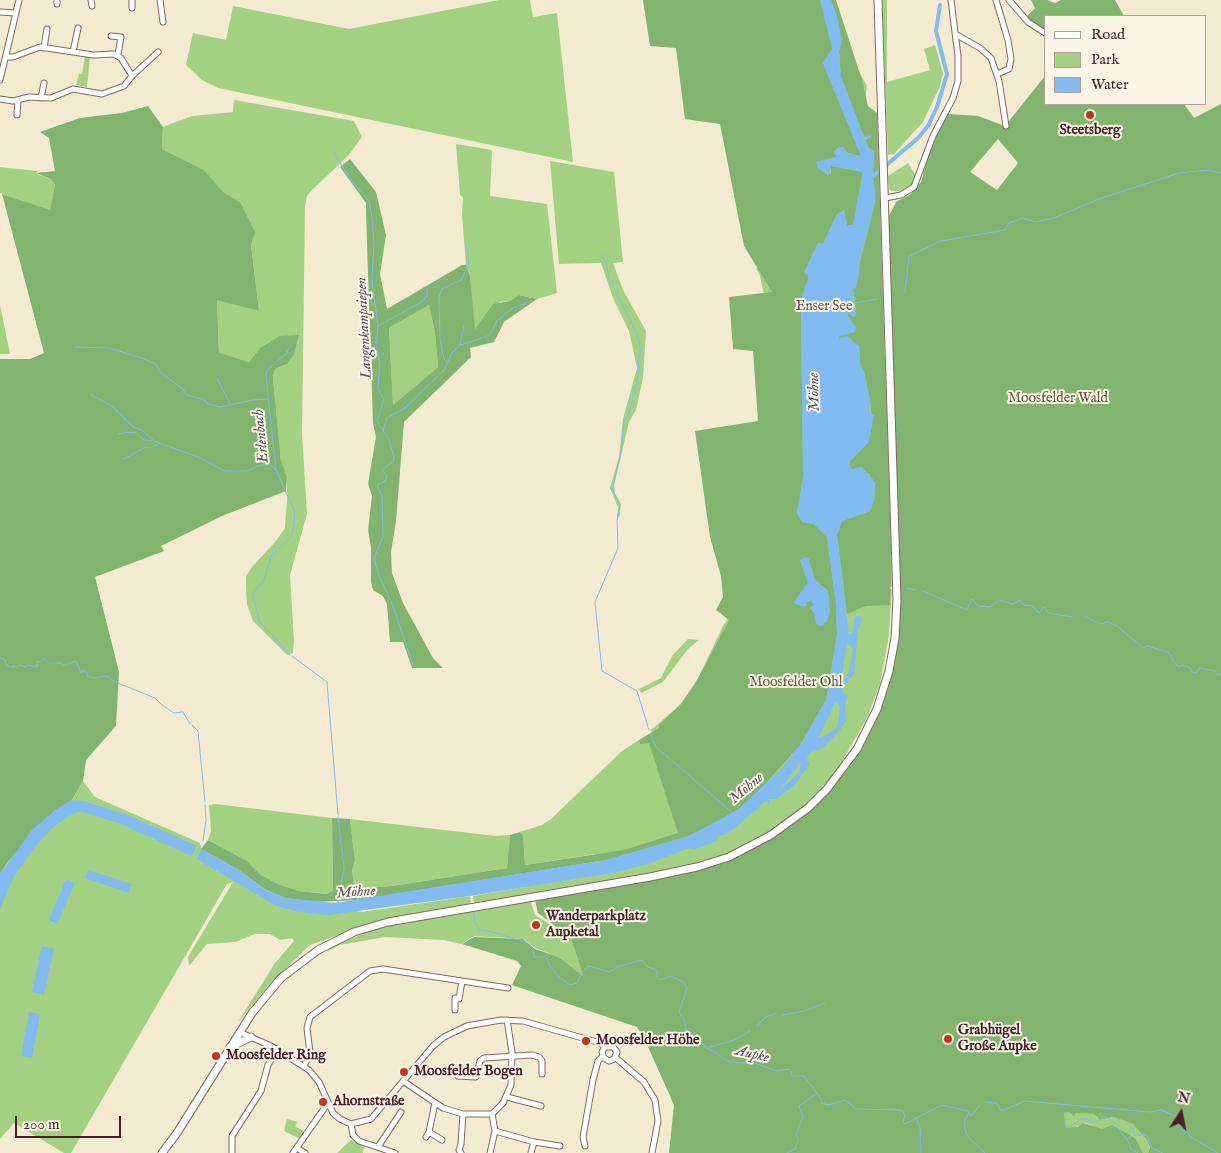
<!DOCTYPE html>
<html>
<head>
<meta charset="utf-8">
<style>
	body { margin:0 }
	#map { position:relative; width:1221px; height:1153px; overflow:hidden; background:#f2ebd0; font-family:"IM FELL English",serif }
	canvas { display:block }
	.legend { position:absolute; left:1044px; top:15px; width:162px; height:90px; box-sizing:border-box; background:#fcf5e5; border:1px solid #b59f9b; margin:0; padding:6px 9px; list-style:none; font-size:15px; color:#4a1f2b }
	.legend li { display:flex; align-items:center; gap:10px; height:25px }
	.legend b { width:25px; border:1px solid #b59f9b }
	.north { position:absolute; left:1156px; top:1088px; width:50px; height:50px; -webkit-text-stroke:4px #fcf5e5; paint-order:stroke; rotate:11deg; font-size:14px; font-weight:700; line-height:20px; text-align:center; color:#4a1f2b }
	.north::after { content:''; display:block; margin:auto; width:18px; height:22px; background:#4a1f2b; clip-path:polygon(50% 0,100% 100%,50% 72%,0 100%) }
	.scale { position:absolute; left:15px; top:1116px; width:106px; height:22px; box-sizing:border-box; border:2px solid #4a1f2b; border-top:0; padding-left:6px; font-size:15px; line-height:18px; white-space:nowrap; color:#4a1f2b; -webkit-text-stroke:4px #fcf5e5; paint-order:stroke }
</style>
</head>
<body>
<div id="map">
<canvas width="1221" height="1153"></canvas>
<ul class="legend">
<li><b style="height:6px;background:#fff"></b>Road</li>
<li><b style="height:14px;background:#a2d281"></b>Park</li>
<li><b style="height:14px;background:#82baf2"></b>Water</li>
</ul>
<div class="north">N</div>
<div class="scale">200 m</div>
</div>
<script>
const ctx = document.querySelector('canvas').getContext('2d');
ctx.lineJoin = 'round';
function paint(path, color) {
  ctx.fillStyle = color;
  ctx.fill(path, 'evenodd');
}
function shape(rows) {
  const path = new Path2D();
  for (const r of rows) {
    path.moveTo(r[0], r[1]);
    for (let i = 2; i < r.length; i += 2) path.lineTo(r[i], r[i + 1]);
  }
  return path;
}
function stroke(path, color, width, dash) {
  ctx.strokeStyle = color;
  ctx.lineWidth = width;
  ctx.lineCap = dash ? 'butt' : 'round';
  ctx.setLineDash(dash || []);
  ctx.stroke(path);
}
function label(font, color, halo, rows, align = 'center') {
  ctx.font = font + ' "IM FELL English",serif';
  ctx.lineWidth = 4;
  ctx.setLineDash([]);
  ctx.textBaseline = 'middle';
  ctx.strokeStyle = halo;
  ctx.fillStyle = color;
  for (const [text, x, y, turn = 0] of rows) {
    ctx.save();
    ctx.translate(x, y);
    ctx.rotate((+turn || 0) * Math.PI / 180);
    ctx.textAlign = isNaN(turn) ? turn : align;
    if (halo) ctx.strokeText(text, 0, 0);
    ctx.fillText(text, 0, 0);
    ctx.restore();
  }
}
const green = shape([
	[499,0,530,0,533,17,557,13,573,162,218,88,202,80,186,65,193,33,226,40,233,6,349,29],
	[787,0,833,0,846,47,867,86,865,101,869,109,877,114,880,209,877,215,891,497,892,570,892,587,876,589,892,589,889,635,880,684,867,718,837,770,810,802,780,827,736,851,676,870,474,903,473,896,599,874,595,854,525,865,523,835,520,832,542,825,551,819,622,751,639,740,640,744,652,733,651,730,681,704,698,678,723,626,764,562,764,295,760,276,756,268,798,255],
	[882,0,887,0,887,82,930,70,924,49,935,45,943,73,940,86,923,122,894,154,888,155],
	[85,56,90,57,87,87,76,85,79,74,82,74],
	[234,100,354,121,362,137,348,156,312,190,307,196,305,206,302,434,307,514,290,575,294,642,293,653,287,655,253,621,247,604,246,587,246,576,252,567,275,542,285,528,287,500,287,477,281,462,273,378,275,369,287,364,260,348,249,362,219,354,217,299,259,311,251,243,240,202,224,194,204,170,162,149,163,127,192,116,233,112],
	[456,144,492,150,490,196,547,204,557,293,537,299,519,295,510,301,500,302,474,330,470,276,466,265,462,214,463,197,460,195],
	[550,161,614,172,623,262,613,263,623,290,646,331,643,378,636,410,629,422,614,486,615,493,621,504,620,515,617,519,618,507,610,488,619,457,623,419,637,368,629,331,613,298,601,263,559,264],
	[908,163,916,176,914,184,905,191,892,191,889,189,888,176],
	[0,167,38,171,36,173,39,175,51,179,55,185,50,211,0,193],
	[0,305,10,354,0,354],
	[429,305,435,333,438,367,393,405,389,328],
	[688,639,699,640,688,649,663,682,641,693,639,689,661,678,672,656],
	[83,781,95,797,200,843,200,847,262,895,362,912,470,896,471,904,387,918,310,945,271,983,238,1022,275,963,294,941,292,938,280,940,270,934,255,934,235,942,207,944,189,966,188,957,233,882,227,884,71,1153,64,1153,14,1123,0,1139,0,874,39,822,65,803,72,801],
	[215,804,332,818,333,891,328,894,299,891,278,884,261,875,247,861,208,840,211,831,209,805],
	[350,819,496,836,510,835,507,868,392,886,361,888,354,886,352,871,355,860],
	[530,900,535,915,571,938,583,976,559,957,535,948,524,939,474,936,461,944,444,940,385,937,340,945,326,952,333,945,388,925],
	[1069,1112,1094,1114,1100,1120,1113,1117,1133,1124,1147,1140,1150,1147,1148,1153,1143,1153,1140,1148,1086,1123,1072,1129,1066,1128,1064,1113],
	[287,1119,298,1122,295,1126,305,1132,300,1139,284,1131],
	[351,1140,364,1146,363,1153,337,1153]
]);
const forest = shape([
	[643,0,820,0,829,28,832,49,823,63,861,156,848,153,843,147,836,157,817,162,818,168,831,174,831,166,863,172,853,225,847,226,837,214,823,244,818,243,804,273,809,274,808,280,801,299,803,477,797,513,802,522,814,524,827,537,836,604,837,635,826,700,800,745,759,791,736,811,689,836,606,860,359,900,314,902,285,898,266,890,237,869,201,849,208,840,247,861,261,875,278,884,299,891,327,894,333,891,332,818,350,819,355,860,352,871,354,885,361,888,392,886,507,868,510,835,520,832,523,835,525,865,624,850,678,833,649,743,640,744,639,740,659,728,659,725,681,704,695,684,729,620,716,610,723,597,721,576,710,537,695,431,758,421,753,351,733,349,729,297,772,292,744,246,720,124,685,119,676,48,650,46],
	[808,558,815,580,827,590,829,596,816,623,814,613,810,608,815,605,811,601,806,602,806,606,796,604,798,596,808,583,800,560],
	[831,0,836,0,862,80,868,106,877,113,891,549,890,605,866,606,847,614,837,535,842,521,870,511,874,500,875,483,868,473,851,469,849,462,861,450,872,427,870,400,864,372,860,363,859,346,837,341,839,336,848,332,853,324,847,315,848,313,854,317,856,309,853,289,875,203,875,190,873,177,874,151,868,147,841,77,839,51,842,42],
	[1031,0,1047,0,1055,3,1061,0,1115,0,1124,16,1045,16,1045,31,1026,17,1035,8],
	[1045,76,1045,104,1184,104,1194,118,1221,104,1221,1153,1148,1153,1150,1147,1147,1140,1133,1124,1113,1117,1100,1120,1094,1114,1076,1113,1074,1116,1069,1112,1064,1113,1066,1128,1078,1127,1083,1123,1102,1129,1112,1125,1135,1138,1143,1153,669,1153,674,1105,645,1040,637,1027,512,985,521,966,517,961,462,944,474,937,523,939,535,949,559,957,583,976,571,938,538,913,535,900,714,862,771,835,827,789,868,729,896,640,887,307,889,216,896,202,911,194,921,182,931,147,948,114,978,116,1005,126],
	[998,139,1018,163,997,190,970,172],
	[148,106,163,127,162,149,204,170,224,193,240,202,255,232,251,244,259,311,217,300,219,353,249,362,260,348,280,336,299,335,294,354,287,364,275,369,273,378,281,461,287,477,286,491,222,516,161,546,164,551,95,577,119,672,116,726,86,760,83,781,72,800,54,811,8,862,0,874,0,359,30,359,44,353,2,194,50,210,55,185,51,179,36,173,55,171,49,138,40,132,80,118,122,113],
	[350,159,376,192,386,235,380,274,387,309,462,265,466,265,470,276,475,329,493,304,510,301,519,295,537,299,504,322,494,342,470,348,471,357,404,422,396,521,391,552,392,573,403,603,433,658,443,668,412,668,403,642,390,642,387,604,383,596,373,590,371,582,371,547,368,530,372,496,368,484,376,437,373,423,366,213,366,203,340,167],
	[429,305,435,333,438,367,393,405,389,328]
]);
const water = shape([
	[820,0,831,0,837,15,842,42,839,51,841,77,864,137,870,135,871,137,865,141,868,147,874,151,873,177,875,190,875,203,860,259,858,280,856,288,852,290,855,293,852,298,856,313,855,317,849,313,847,315,856,328,855,332,840,336,837,339,847,336,859,346,860,363,864,372,870,400,869,411,874,416,869,442,849,462,851,469,862,467,875,483,874,500,870,511,842,521,837,535,849,635,853,632,854,618,859,615,862,618,858,631,854,674,842,688,843,692,848,697,845,703,846,720,841,729,823,748,810,753,807,757,809,765,795,785,776,799,769,799,769,803,766,801,742,822,727,834,718,836,717,841,696,849,689,848,648,864,612,873,470,896,328,915,300,912,276,906,197,859,201,849,237,869,266,890,285,898,335,903,606,860,689,836,736,811,781,769,800,745,826,700,837,635,836,604,827,537,814,524,802,522,797,513,803,477,801,299,808,279,808,275,804,273,818,243,823,244,837,214,844,210,847,226,853,225,863,172,831,166,829,176,818,168,816,162,836,157,833,152,839,147,843,147,848,153,861,156,823,63,832,49],
	[847,642,853,649,849,672,844,679,842,676],
	[836,701,840,707,837,727,827,735,818,738],
	[801,761,799,773,779,790,791,775],
	[804,557,808,558,815,580,822,587,826,588,829,596,830,612,827,621,823,625,819,626,816,623,814,613,810,607,814,605,811,601,806,602,804,607,793,603,808,583,800,560],
	[72,800,83,801,130,816,197,846,191,856,119,823,79,811,69,816,51,829,34,848,13,878,0,910,0,874,32,830,54,811],
	[88,870,132,884,129,893,85,878],
	[66,879,75,883,57,924,49,920],
	[42,946,54,949,44,995,32,992],
	[29,1012,40,1014,32,1058,21,1056]
]);
const stream = shape([
	[334,153,353,183,369,201,372,217,374,244,372,280,378,326,376,345,380,362,378,389,384,399,377,421,389,440,394,457,393,462,382,470,387,476,385,481,377,485,382,497,383,537,374,558,379,576,393,606,413,665],
	[602,254,608,271,608,277,637,334,641,350,638,358,639,372,630,409,624,422,620,458,612,489,620,505,617,520,618,548,595,602,602,671,637,691,649,730],
	[905,293,909,256,941,241,1005,230,1009,223,1023,218,1035,222,1054,218,1099,199,1179,173,1208,170,1221,173],
	[854,303,878,299],
	[378,326,420,303,427,296,427,288],
	[461,345,490,335,497,321,513,308,527,303],
	[75,347,109,348,142,358,156,364,161,373,183,389,186,395,203,399,208,404,220,407,253,400,268,399],
	[447,362,444,359,440,339,439,297,442,289,461,280,469,264,466,244],
	[217,378,230,404],
	[91,395,112,406,133,427,142,430,154,441,198,457,225,471,246,471,261,465,271,465,276,470],
	[383,431,387,418,405,408,445,369,451,354,460,345,464,326],
	[118,434,128,432,136,433,144,440,152,441],
	[124,459,145,447,150,448,159,444],
	[906,588,916,590],
	[923,591,967,610,972,599,978,606,990,607,999,600,1013,604,1020,600,1024,605,1032,606,1039,613,1044,607,1048,613,1072,617],
	[1084,616,1100,624,1108,622,1117,626,1143,648,1147,646,1168,652,1178,667,1183,665,1190,668,1192,672,1196,673,1200,668,1215,671,1219,675,1221,673],
	[290,655,259,621,253,594,264,580,271,556,291,537,294,526,295,512,276,470,266,375,267,370,286,354,291,345],
	[292,656,327,682,338,815],
	[0,657,5,660,6,665,13,668,14,665,16,668,19,665,26,667,28,665,35,667,38,666,37,661,40,662,44,658,48,663,61,663,63,666,76,661,81,673,84,670,88,674,87,676,93,678,107,676,113,681,155,698,162,705,174,713,183,712,190,724],
	[192,725,198,731,205,802],
	[651,734,656,747,734,814],
	[203,841,206,820,205,805],
	[196,854,201,845],
	[338,903,344,868,338,817],
	[474,913,475,923,480,930,493,932,528,943,533,949,534,957,546,957,550,966,558,976,570,985,577,983,582,972,589,966,610,972,617,967,641,960,648,967,657,970,657,978,660,980,671,976,683,982,687,988,679,1012,684,1019,687,1035,694,1034,703,1045,731,1063,755,1063,776,1071,790,1069,792,1076,804,1076,822,1100,821,1103,829,1105,845,1100,856,1109,901,1110,905,1114,903,1122,905,1124,942,1105,968,1111,971,1116,980,1105],
	[782,1015,804,1011,825,1003],
	[757,1026,766,1017,776,1013],
	[710,1047,734,1040,750,1031],
	[985,1102,996,1103,1002,1111,1024,1101,1150,1112,1161,1110,1178,1117,1183,1129,1191,1137,1218,1153],
	[969,1113,964,1121,965,1129,968,1137,985,1153],
	[1066,1114,1065,1123,1068,1127,1083,1118,1094,1123,1104,1117,1112,1120,1127,1140,1130,1138,1129,1128,1132,1128,1135,1136,1143,1134,1147,1136,1152,1148,1163,1153],
	[917,1120,920,1128,921,1153],
	[1128,1141,1131,1149,1138,1153],
	[787,1153,795,1149,798,1141,796,1134,803,1117,799,1106,816,1094]
]);
const canal = shape([
	[870,179,918,138,928,126,937,107,947,74,936,31,940,5]
]);
const minor = shape([
	[57,0,57,4],
	[91,0,92,6],
	[132,0,132,8],
	[160,0,163,22],
	[996,0,1008,40,1011,59,1009,69,997,74],
	[1009,0,1028,22,1045,33],
	[0,12,16,13],
	[957,35,980,48,991,58,999,81,1006,126],
	[111,36,121,37,118,55],
	[44,48,47,29],
	[73,52,78,28],
	[132,76,158,52],
	[0,80,19,0],
	[41,98,44,83],
	[0,99,13,101,29,97,51,98,73,89,102,94,124,86,132,76,121,58,114,54,93,55,40,47,13,57,6,57],
	[17,115,18,100],
	[885,198,901,195,914,187,933,136,953,98,958,81,958,56,951,0],
	[455,1010,455,998,459,999,462,981],
	[239,1032,271,1046,309,1070,319,1082,333,1113,340,1119,351,1124,371,1119,433,1046,444,1037,467,1026,501,1020,523,1021,600,1043,605,1047,613,1047,617,1052,614,1059,609,1061,604,1058,602,1052,605,1047],
	[616,1058,644,1082,655,1100,658,1121,652,1153],
	[304,1066,310,1053,307,1028,310,1017,370,971,383,969,508,988],
	[458,1076,476,1077,480,1061,484,1058,532,1055,539,1057,542,1061,542,1074],
	[403,1081,443,1108,463,1114,492,1114,503,1103,511,1085,512,1052,507,1020],
	[507,1097,541,1106],
	[351,1124,353,1135,359,1141,395,1153],
	[495,1131,534,1142,531,1153],
	[429,1132,442,1140],
	[426,1137,429,1132,435,1103],
	[534,1142,560,1146],
	[585,1146,583,1137,593,1080,598,1061,603,1056],
	[378,1147,401,1112],
	[297,1148,305,1153],
	[232,1153,232,1136,261,1091,268,1065,277,1049],
	[293,1153,328,1103],
	[461,1153,459,1150,461,1144,463,1114],
	[490,1153,495,1131,492,1114]
]);
const major = shape([
	[230,1047,251,1037],
	[162,1153,177,1133,252,1013,281,978,318,950,354,932,388,922,650,877,697,867,729,857,771,835,808,808,827,789,857,749,877,709,889,671,895,638,897,600,878,0]
]);
const markers = [
	[1090,115,5,"#c8321e"],
	[536,925,5,"#c8321e"],
	[948,1039,5,"#c8321e"],
	[586,1041,5,"#c8321e"],
	[216,1056,5,"#c8321e"],
	[404,1072,5,"#c8321e"],
	[323,1102,5,"#c8321e"]
];
const poiNames = [
	["Steetsberg",1090,131,"center"],
	["Wanderparkplatz",546,917],
	["Aupketal",546,933],
	["Grabhügel",958,1031],
	["Große Aupke",958,1047],
	["Moosfelder Höhe",596,1041],
	["Moosfelder Ring",226,1056],
	["Moosfelder Bogen",414,1072],
	["Ahornstraße",333,1102]
];
const parkNames = [
	["Enser See",824,307],
	["Moosfelder Wald",1058,399],
	["Moosfelder Ohl",796,683]
];
const waterNames = [
	["Langenkampsiepen",365,328,-93],
	["Möhne",815,392,-91],
	["Erlenbach",262,436,-96],
	["Möhne",747,789,-40],
	["Möhne",356,893,-4],
	["Aupke",752,1055,13]
];
paint(green, '#a2d281');
paint(forest, '#81b46f');
paint(water, '#82baf2');
stroke(stream, '#82baf2', 1);
stroke(canal, '#82baf2', 4);
stroke(minor, '#856665', 7);
stroke(major, '#856665', 9);
stroke(minor, '#fff', 5);
stroke(major, '#fff', 7);
for (const [x, y, r, color] of markers) {
  const dot = new Path2D();
  dot.arc(x, y, r, 0, 2 * Math.PI);
  ctx.fillStyle = color;
  ctx.fill(dot);
  stroke(dot, '#fcf5e5', 2);
}
label('bold 14px', '#4a1f2b', '#fcf5e5', poiNames, 'left');
label('14px', '#645545', '#fcf5e5', parkNames);
label('italic 15px', '#5b4e67', '#fcf5e5', waterNames);
</script>
</body>
</html>
